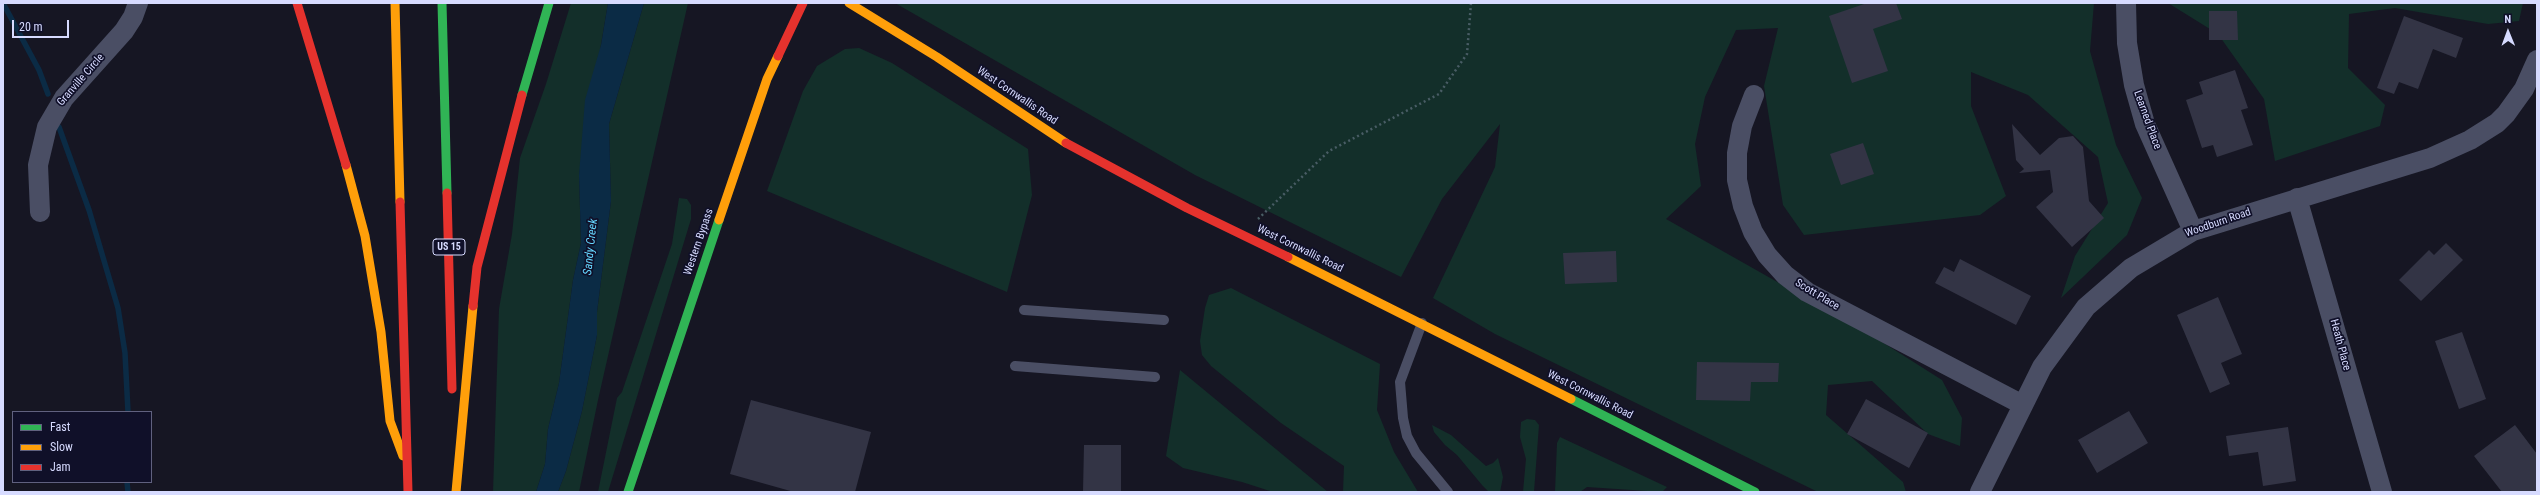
<!DOCTYPE html>
<html>
<head>
<meta charset="utf-8">
<style>
	body { margin:0 }
	#map { position:relative; width:2540px; height:495px; overflow:hidden; background:#161623; font-family:"Roboto Condensed",sans-serif }
	canvas { display:block }
	.frame { position:absolute; inset:0; border:4px solid #d7dbff; pointer-events:none }
	.legend { position:absolute; left:12px; top:411px; width:140px; height:72px; box-sizing:border-box; background:#101029; border:1px solid #60617f; margin:0; padding:5px 7px; list-style:none; font-size:12px; color:#d7dbff }
	.legend li { display:flex; align-items:center; gap:8px; height:20px }
	.legend b { width:20px; border:1px solid #60617f }
	.north { position:absolute; left:2488px; top:12px; width:40px; height:40px; -webkit-text-stroke:3px #101029; paint-order:stroke; rotate:359deg; font-size:11px; font-weight:700; line-height:16px; text-align:center; color:#d7dbff }
	.north::after { content:''; display:block; margin:auto; width:14px; height:18px; background:#d7dbff; clip-path:polygon(50% 0,100% 100%,50% 72%,0 100%) }
	.scale { position:absolute; left:12px; top:20px; width:57px; height:18px; box-sizing:border-box; border:2px solid #d7dbff; border-top:0; padding-left:5px; font-size:12px; line-height:14px; white-space:nowrap; color:#d7dbff; -webkit-text-stroke:3px #101029; paint-order:stroke }
</style>
</head>
<body>
<div id="map">
<canvas width="2540" height="495"></canvas>
<div class="frame"></div>
<ul class="legend">
<li><b style="height:5px;background:#30b455"></b>Fast</li>
<li><b style="height:5px;background:#ff9f0a"></b>Slow</li>
<li><b style="height:5px;background:#e5322d"></b>Jam</li>
</ul>
<div class="north">N</div>
<div class="scale">20 m</div>
</div>
<script>
const ctx = document.querySelector('canvas').getContext('2d');
ctx.lineJoin = 'round';
function paint(path, color) {
  ctx.fillStyle = color;
  ctx.fill(path, 'evenodd');
}
function shape(rows) {
  const path = new Path2D();
  for (const r of rows) {
    path.moveTo(r[0], r[1]);
    for (let i = 2; i < r.length; i += 2) path.lineTo(r[i], r[i + 1]);
  }
  return path;
}
function stroke(path, color, width, dash) {
  ctx.strokeStyle = color;
  ctx.lineWidth = width;
  ctx.lineCap = dash ? 'butt' : 'round';
  ctx.setLineDash(dash || []);
  ctx.stroke(path);
}
function label(font, color, halo, rows, align = 'center') {
  ctx.font = font + ' "Roboto Condensed",sans-serif';
  ctx.lineWidth = 3.5;
  ctx.setLineDash([]);
  ctx.textBaseline = 'middle';
  ctx.strokeStyle = halo;
  ctx.fillStyle = color;
  for (const [text, x, y, turn = 0] of rows) {
    ctx.save();
    ctx.translate(x, y);
    ctx.rotate((+turn || 0) * Math.PI / 180);
    ctx.textAlign = isNaN(turn) ? turn : align;
    if (halo) ctx.strokeText(text, 0, 0);
    ctx.fillText(text, 0, 0);
    ctx.restore();
  }
}
const green = shape([
	[571,3,608,3,579,175,581,243,573,280,559,383,548,429,545,464,536,492,493,492,499,309,512,234,520,158,546,84],
	[644,3,688,3,598,400,579,492,558,492,566,471,582,411,597,335,597,312,611,201,609,124],
	[895,3,2094,3,2090,51,2116,145,2142,198,2127,235,2061,298,2075,256,2108,203,2098,157,2028,95,1971,72,1971,106,2006,196,1980,215,1804,235,1783,205,1764,86,1778,28,1736,30,1705,97,1695,144,1701,186,1666,219,1871,335,1942,380,1962,418,1960,446,1928,434,1872,381,1828,385,1826,415,1903,482,1906,492,1818,492,1495,334,1433,298,1495,167,1500,124,1442,199,1401,277,1195,175],
	[2168,3,2523,3,2519,21,2488,24,2395,8,2349,14,2348,68,2385,105,2380,126,2275,161,2264,99,2218,34],
	[859,48,892,63,1028,149,1032,195,1007,292,767,191,803,91,817,66,845,49],
	[679,198,687,199,691,205,691,219,608,492,598,492,617,398,622,392,672,244],
	[1231,288,1380,364,1377,410,1394,452,1418,492,1343,492,1344,466,1281,423,1211,366,1202,355,1200,341,1205,308,1209,295],
	[1180,370,1328,492,1273,492,1242,482,1183,468,1166,456],
	[1527,419,1535,420,1539,425,1534,492,1523,492,1526,459,1520,437,1521,422],
	[1432,425,1451,435,1486,466,1493,463,1498,458,1503,477,1500,492,1489,492,1482,485,1457,455,1445,445,1434,432],
	[1560,437,1667,487,1662,492,1587,487,1580,492,1555,492,1557,443]
]);
const water = shape([
	[608,3,644,3,609,124,611,201,597,312,597,335,582,411,566,471,558,492,536,492,545,464,548,429,559,383,573,280,581,243,579,175,585,100,601,45]
]);
const stream = shape([
	[3,3,39,70,48,94],
	[59,127,89,210,118,308,125,353,128,412],
	[127,482,128,492]
]);
const building = shape([
	[1867,3,1896,3,1902,19,1873,29,1888,71,1852,83,1829,16],
	[2209,11,2237,11,2238,40,2209,40],
	[2404,16,2463,38,2456,58,2433,49,2418,89,2399,82,2394,94,2377,88],
	[2235,70,2248,108,2241,110,2253,145,2217,157,2213,145,2202,148,2186,100,2203,94,2199,82],
	[2012,124,2040,155,2059,138,2073,136,2083,147,2089,201,2104,218,2072,247,2036,207,2053,192,2050,170,2019,173,2024,169,2016,160],
	[1863,143,1874,174,1841,185,1830,154],
	[2446,243,2463,260,2421,301,2399,280,2429,250,2434,255],
	[1616,251,1617,282,1565,284,1563,253],
	[1960,259,2031,296,2016,325,1935,283,1944,267,1954,272],
	[2218,297,2242,354,2221,363,2230,384,2210,393,2177,315],
	[2462,332,2486,399,2459,409,2435,341],
	[1697,362,1779,363,1778,382,1751,382,1750,401,1696,400],
	[1866,399,1928,433,1909,468,1847,434],
	[751,400,871,432,855,492,794,492,730,474],
	[2129,411,2148,443,2097,473,2078,440],
	[2515,425,2537,454,2537,492,2502,492,2474,456],
	[2288,427,2296,481,2263,486,2258,452,2229,456,2226,436],
	[1084,445,1121,445,1121,492,1083,492]
]);
const path = shape([
	[1258,219,1329,151,1439,94,1467,54,1471,3]
]);
const lane = shape([
	[1024,310,1164,320],
	[1422,323,1400,382,1403,418,1407,436,1416,453,1448,492],
	[1015,366,1155,377]
]);
const street = shape([
	[2126,3,2127,43,2134,85,2145,124,2193,231],
	[1754,95,1742,126,1737,153,1737,180,1743,206,1753,232,1767,255,1785,275,1807,292,2023,405],
	[2297,198,2382,492],
	[40,212,38,165,47,127,64,98,124,31,133,17,138,3],
	[1980,492,2042,367,2086,307,2131,268,2193,231,2430,158,2470,140,2497,123,2506,114,2524,89,2537,60]
]);
const fast = shape([
	[442,3,447,193],
	[522,95,549,3],
	[1571,399,1755,492],
	[628,492,719,220]
]);
const slow = shape([
	[395,3,400,202],
	[849,3,937,57,1066,143],
	[346,165,365,236,381,332,390,421,403,456],
	[719,220,767,79,778,56],
	[1288,257,1571,399],
	[456,492,473,306]
]);
const jam = shape([
	[297,3,346,165],
	[778,56,803,3],
	[1066,143,1187,208,1288,257],
	[447,193,452,389],
	[400,202,408,492],
	[473,306,477,267,522,95]
]);
const shields = [
	[449,247,32]
];
const shieldNames = [
	["US 15",449,247]
];
const streetNames = [
	["Granville Circle",81,80,-49],
	["West Cornwallis Road",1017,96,34],
	["Learned Place",2147,120,70],
	["Woodburn Road",2218,223,-19],
	["Western Bypass",699,242,-71],
	["West Cornwallis Road",1300,249,26],
	["Scott Place",1817,295,31],
	["Heath Place",2340,345,75],
	["West Cornwallis Road",1590,395,27]
];
const waterNames = [
	["Sandy Creek",591,247,-84]
];
paint(green, '#132f2a');
paint(water, '#0b2b45');
stroke(stream, '#0b2b45', 5.5);
paint(building, '#333445');
stroke(path, '#495d65', 2.5, [2, 3]);
stroke(lane, '#4a4e64', 10);
stroke(street, '#4a4e64', 20);
stroke(fast, '#30b455', 9);
stroke(slow, '#ff9f0a', 9);
stroke(jam, '#e5322d', 9);
for (const [x, y, w] of shields) {
  const box = new Path2D();
  box.roundRect(x - w / 2, y - 8, w, 16, 3);
  ctx.fillStyle = '#101029';
  ctx.fill(box);
  stroke(box, '#d7dbff', 1);
}
label('bold 10px', '#d7dbff', null, shieldNames);
label('11px', '#d7dbff', '#101029', streetNames);
label('italic 12px', '#65d7ff', '#101029', waterNames);
</script>
</body>
</html>
